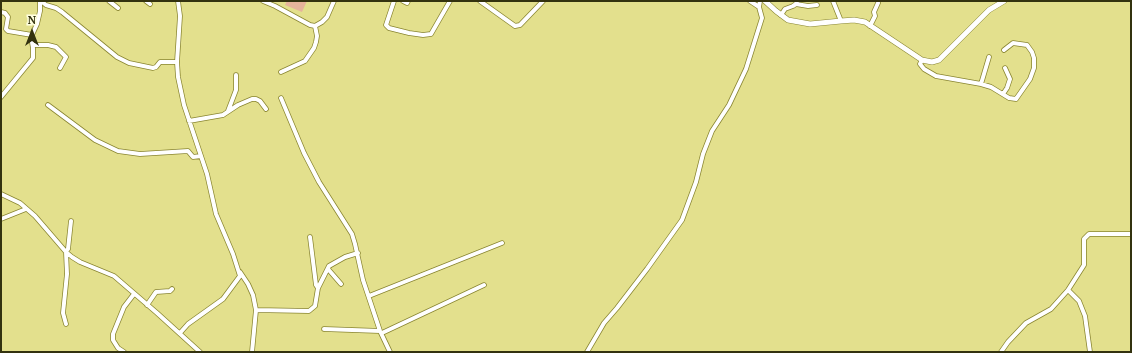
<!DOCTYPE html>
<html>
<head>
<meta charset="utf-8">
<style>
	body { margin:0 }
	#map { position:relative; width:1132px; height:353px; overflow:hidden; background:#e3e08d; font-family:"PT Serif",serif }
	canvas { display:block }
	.frame { position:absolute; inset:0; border:2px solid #33320f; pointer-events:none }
	.north { position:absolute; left:12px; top:12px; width:40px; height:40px; -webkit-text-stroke:3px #ffffde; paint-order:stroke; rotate:0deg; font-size:11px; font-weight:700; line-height:16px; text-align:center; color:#33320f }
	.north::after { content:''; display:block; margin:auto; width:14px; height:18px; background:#33320f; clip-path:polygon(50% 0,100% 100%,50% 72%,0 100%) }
</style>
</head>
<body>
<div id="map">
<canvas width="1132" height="353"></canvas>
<div class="frame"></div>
<div class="north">N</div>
</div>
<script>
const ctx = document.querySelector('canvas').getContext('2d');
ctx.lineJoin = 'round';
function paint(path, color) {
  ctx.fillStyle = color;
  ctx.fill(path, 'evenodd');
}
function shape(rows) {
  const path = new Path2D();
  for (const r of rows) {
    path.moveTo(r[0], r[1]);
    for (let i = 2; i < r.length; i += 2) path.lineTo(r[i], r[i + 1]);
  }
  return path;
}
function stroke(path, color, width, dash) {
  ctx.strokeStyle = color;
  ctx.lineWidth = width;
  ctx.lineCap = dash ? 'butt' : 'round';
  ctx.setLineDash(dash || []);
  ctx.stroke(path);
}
const green = shape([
	[287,1,307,1,302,12,285,5]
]);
const minor = shape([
	[41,1,46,5,56,8,62,12,117,57,129,63,153,68,156,67,160,62,177,62],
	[109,1,118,8],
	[146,1,150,4],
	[178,1,180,16,177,62,178,77,184,105,207,174,216,214,233,254,240,276,223,299,188,324,180,333],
	[263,1,275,6,310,25,315,26,322,22,327,17,334,1],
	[394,1,386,25,389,28,409,33,423,35,431,34,450,1],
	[403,1,407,3,408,1],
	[480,1,515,26,520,25,543,1],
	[750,1,759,7],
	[833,1,841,21],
	[796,4,808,6,817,5],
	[1,12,5,13,8,17,6,29,8,31,32,35],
	[781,15,785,9,793,6,796,4,797,1],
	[870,26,875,16,874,12,878,3],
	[33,45,48,45,56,47,66,57,60,68],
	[922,60,920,64,924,69,936,76,981,84,991,87,1009,98,1016,99,1030,79,1034,68,1034,58,1032,52,1027,45,1013,43,1004,50],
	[281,72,305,61,314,48,316,42,317,36,315,26],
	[981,84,989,57],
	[1003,94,1007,88,1010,79,1005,68],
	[1,97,33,58,33,48,31,37,37,24,40,11,40,1],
	[281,98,304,153,319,182,352,234,355,244,363,280,380,331,390,352],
	[48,105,95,140,118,151,140,154,188,151,193,157,201,156],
	[228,111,236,90,236,75],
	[189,121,223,115,238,105,252,99,256,99,260,101,266,109],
	[1,194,20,203,35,216,66,252,72,257,80,262,114,276,157,313,200,352],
	[1,219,26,209],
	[310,237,316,285,318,288],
	[328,269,341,284],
	[240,272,248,284,253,295,256,310,252,352],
	[1068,290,1079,301,1085,316,1090,352],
	[369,296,502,243],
	[147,305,156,292,170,291,172,289],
	[256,310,309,311,315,306,318,288,329,266,345,257,358,253],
	[66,324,63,313,67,274,66,252,68,249,71,221],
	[324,329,380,331],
	[382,333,484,285],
	[124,352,118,348,113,340,113,334,124,307,134,294],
	[587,352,604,323,617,308,647,269,682,220,696,182,703,154,712,131,729,105,746,69,762,18,759,7,760,1],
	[1001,352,1008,342,1026,323,1051,309,1068,290,1084,265,1084,239,1089,234,1131,234]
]);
const tertiary = shape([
	[765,1,776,11,788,20,810,24,841,21,854,20,865,22,922,60,932,62,939,60,989,10,1004,1]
]);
paint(green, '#e6b49b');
stroke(minor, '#898531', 5.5);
stroke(tertiary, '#898531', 6);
stroke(minor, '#fff', 4);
stroke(tertiary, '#fff', 5);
</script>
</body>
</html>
